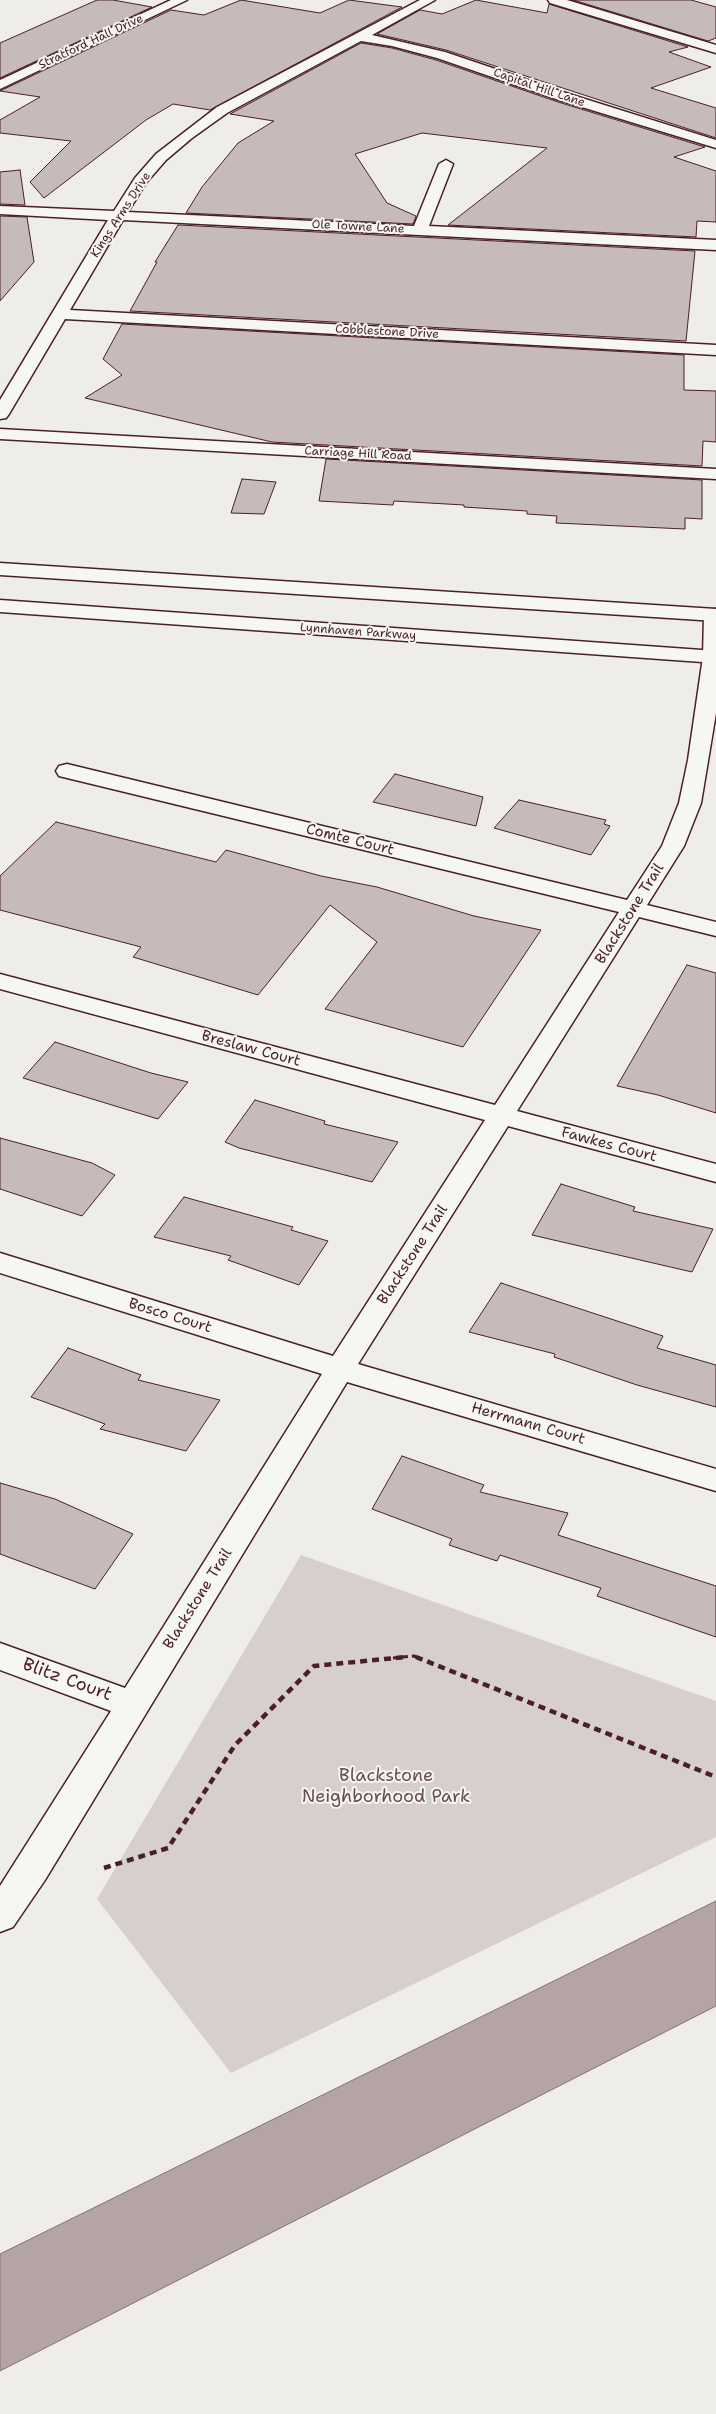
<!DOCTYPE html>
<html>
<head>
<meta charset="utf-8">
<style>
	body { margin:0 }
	canvas { display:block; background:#efedea }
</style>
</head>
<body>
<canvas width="716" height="2414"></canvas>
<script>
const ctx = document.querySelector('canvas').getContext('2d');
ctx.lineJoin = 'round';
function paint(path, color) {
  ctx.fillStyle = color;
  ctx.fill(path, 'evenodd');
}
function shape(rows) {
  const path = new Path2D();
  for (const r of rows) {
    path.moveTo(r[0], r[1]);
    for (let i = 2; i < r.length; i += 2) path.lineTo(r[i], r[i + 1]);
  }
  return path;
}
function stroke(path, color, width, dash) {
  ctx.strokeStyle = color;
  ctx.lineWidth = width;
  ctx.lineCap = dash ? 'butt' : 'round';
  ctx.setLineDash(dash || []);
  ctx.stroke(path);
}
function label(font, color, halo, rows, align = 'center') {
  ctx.font = font + ' "Shantell Sans",sans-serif';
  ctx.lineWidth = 4;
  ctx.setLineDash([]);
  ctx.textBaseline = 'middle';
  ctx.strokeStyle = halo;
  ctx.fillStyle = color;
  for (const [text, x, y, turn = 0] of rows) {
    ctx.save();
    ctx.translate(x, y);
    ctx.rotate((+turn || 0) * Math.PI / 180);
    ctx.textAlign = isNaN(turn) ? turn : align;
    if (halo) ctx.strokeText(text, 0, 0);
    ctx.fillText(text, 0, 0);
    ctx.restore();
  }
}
const green = shape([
	[301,1555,716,1701,716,1837,231,2073,97,1899]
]);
const water = shape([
	[716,1901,716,2006,0,2371,0,2254,716,1901]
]);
const building = shape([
	[97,0,113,0,152,7,0,78,0,43,97,0],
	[241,0,320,13,349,0,402,7,210,110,173,104,146,120,44,198,30,182,71,141,0,133,0,120,40,97,0,91,171,10,204,15,241,0],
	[476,0,547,13,549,4,688,47,669,52,711,67,651,88,716,108,716,138,446,50,377,34,420,10,442,14,476,0],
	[573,0,691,0,716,7,716,38,708,41,573,0],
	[361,43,392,48,436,60,558,102,705,147,674,157,716,171,716,222,697,221,696,237,448,225,547,148,422,133,355,154,387,203,416,216,413,224,186,213,202,187,238,143,274,121,230,114,361,43],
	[20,170,25,205,0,204,0,172,20,170],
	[0,216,27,217,34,262,0,301,0,216],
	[178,225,695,251,686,341,130,311,157,262,155,262,178,225],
	[122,324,684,355,684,390,716,391,716,442,703,441,702,466,272,442,85,398,122,375,103,359,122,324],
	[326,459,702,480,702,519,685,518,685,529,556,523,557,516,527,514,527,511,464,507,464,505,394,501,393,505,319,501,326,459],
	[242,479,276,482,264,514,231,513,242,479],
	[395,774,483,797,476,826,373,802,395,774],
	[519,800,606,820,604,824,610,826,591,855,494,828,519,800],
	[56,822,216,862,226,850,321,876,377,887,474,916,541,930,463,1047,325,1009,377,942,330,905,258,995,133,957,141,947,0,910,0,876,56,822],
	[687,965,716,973,716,1113,658,1095,617,1086,687,965],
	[55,1042,151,1073,188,1082,158,1119,23,1078,55,1042],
	[255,1100,325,1121,324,1124,398,1142,372,1182,239,1148,225,1142,255,1100],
	[0,1138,92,1163,115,1175,82,1216,0,1189,0,1138],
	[561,1184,635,1207,633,1211,713,1229,692,1272,532,1235,561,1184],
	[184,1197,293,1227,291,1230,328,1241,299,1285,228,1260,231,1256,154,1237,184,1197],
	[501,1283,663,1336,657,1348,716,1365,716,1407,637,1385,554,1357,555,1354,469,1332,501,1283],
	[68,1348,141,1375,138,1380,220,1400,186,1451,100,1429,105,1424,31,1397,68,1348],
	[402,1456,484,1485,480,1492,568,1513,558,1535,716,1586,716,1637,597,1596,601,1588,500,1555,497,1561,449,1545,452,1539,372,1509,402,1456],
	[0,1483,55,1499,133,1534,95,1589,0,1554,0,1483]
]);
const pathFar1 = shape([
	[393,1658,414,1656,419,1658]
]);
const path = shape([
	[416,1657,716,1777],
	[104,1868,168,1848,235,1745,314,1666,405,1657]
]);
const street = shape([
	[171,0,187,0,0,89,0,80,171,0],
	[420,0,435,0,372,35,445,52,569,94,716,140,716,148,559,100,437,58,392,46,361,41,227,113,192,138,166,160,146,183,128,212,414,226,439,164,446,160,453,164,429,226,716,240,716,250,123,220,70,310,716,345,716,355,65,319,9,414,6,418,0,419,0,400,108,220,0,214,0,206,114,211,135,178,156,154,217,107,420,0],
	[548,0,567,0,716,45,716,53,550,3,548,0],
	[0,429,716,469,716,479,0,439,0,429],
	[716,609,716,713,701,803,684,846,647,905,716,922,716,936,639,917,517,1111,716,1164,716,1182,508,1126,358,1364,716,1469,716,1491,347,1382,45,1880,13,1927,0,1932,0,1886,111,1711,0,1670,0,1643,125,1688,322,1374,0,1273,0,1253,333,1356,485,1120,0,989,0,974,495,1105,619,912,59,776,56,771,59,766,67,764,627,900,662,846,679,803,688,760,703,657,704,614,707,610,716,609]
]);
const secondary = shape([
	[0,563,716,609,716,621,0,575,0,563],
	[0,600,716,651,716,663,0,612,0,600]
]);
const farStreetnames = [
	["Stratford Hall Drive",91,42,-25],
	["Capital Hill Lane",539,88,19],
	["Kings Arms Drive",121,215,-57],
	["Ole Towne Lane",358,227,3],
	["Cobblestone Drive",387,332,3],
	["Carriage Hill Road",358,454,3],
	["Lynnhaven Parkway",358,632,4]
];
const streetNames = [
	["Comte Court",350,840,14],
	["Blackstone Trail",630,914,-58],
	["Breslaw Court",251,1049,15],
	["Fawkes Court",609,1145,15],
	["Blackstone Trail",413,1255,-57],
	["Bosco Court",170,1316,17],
	["Herrmann Court",528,1424,16],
	["Blackstone Trail",198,1599,-58]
];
const nearStreetnames = [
	["Blitz Court",67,1680,20]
];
const nearParknames = [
	["Blackstone",386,1776],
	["Neighborhood Park",386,1797]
];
paint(green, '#d7cfce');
paint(water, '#b4a4a5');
stroke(water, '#8a6f74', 1);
paint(building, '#c6babb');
stroke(building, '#4a1f2b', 1);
stroke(street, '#4a1f2b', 3);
stroke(secondary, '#4a1f2b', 3);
stroke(pathFar1, '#4a1f2b', 3, [5.5, 4]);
stroke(path, '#4a1f2b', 4.5, [7, 5]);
paint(street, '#f6f6f2');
paint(secondary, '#f6f6f2');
label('12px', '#4a1f2b', '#f6f6f2', farStreetnames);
label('15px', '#4a1f2b', '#f6f6f2', streetNames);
label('18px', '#4a1f2b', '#f6f6f2', nearStreetnames);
label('18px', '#6d4b54', '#f6f6f2', nearParknames);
</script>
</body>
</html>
